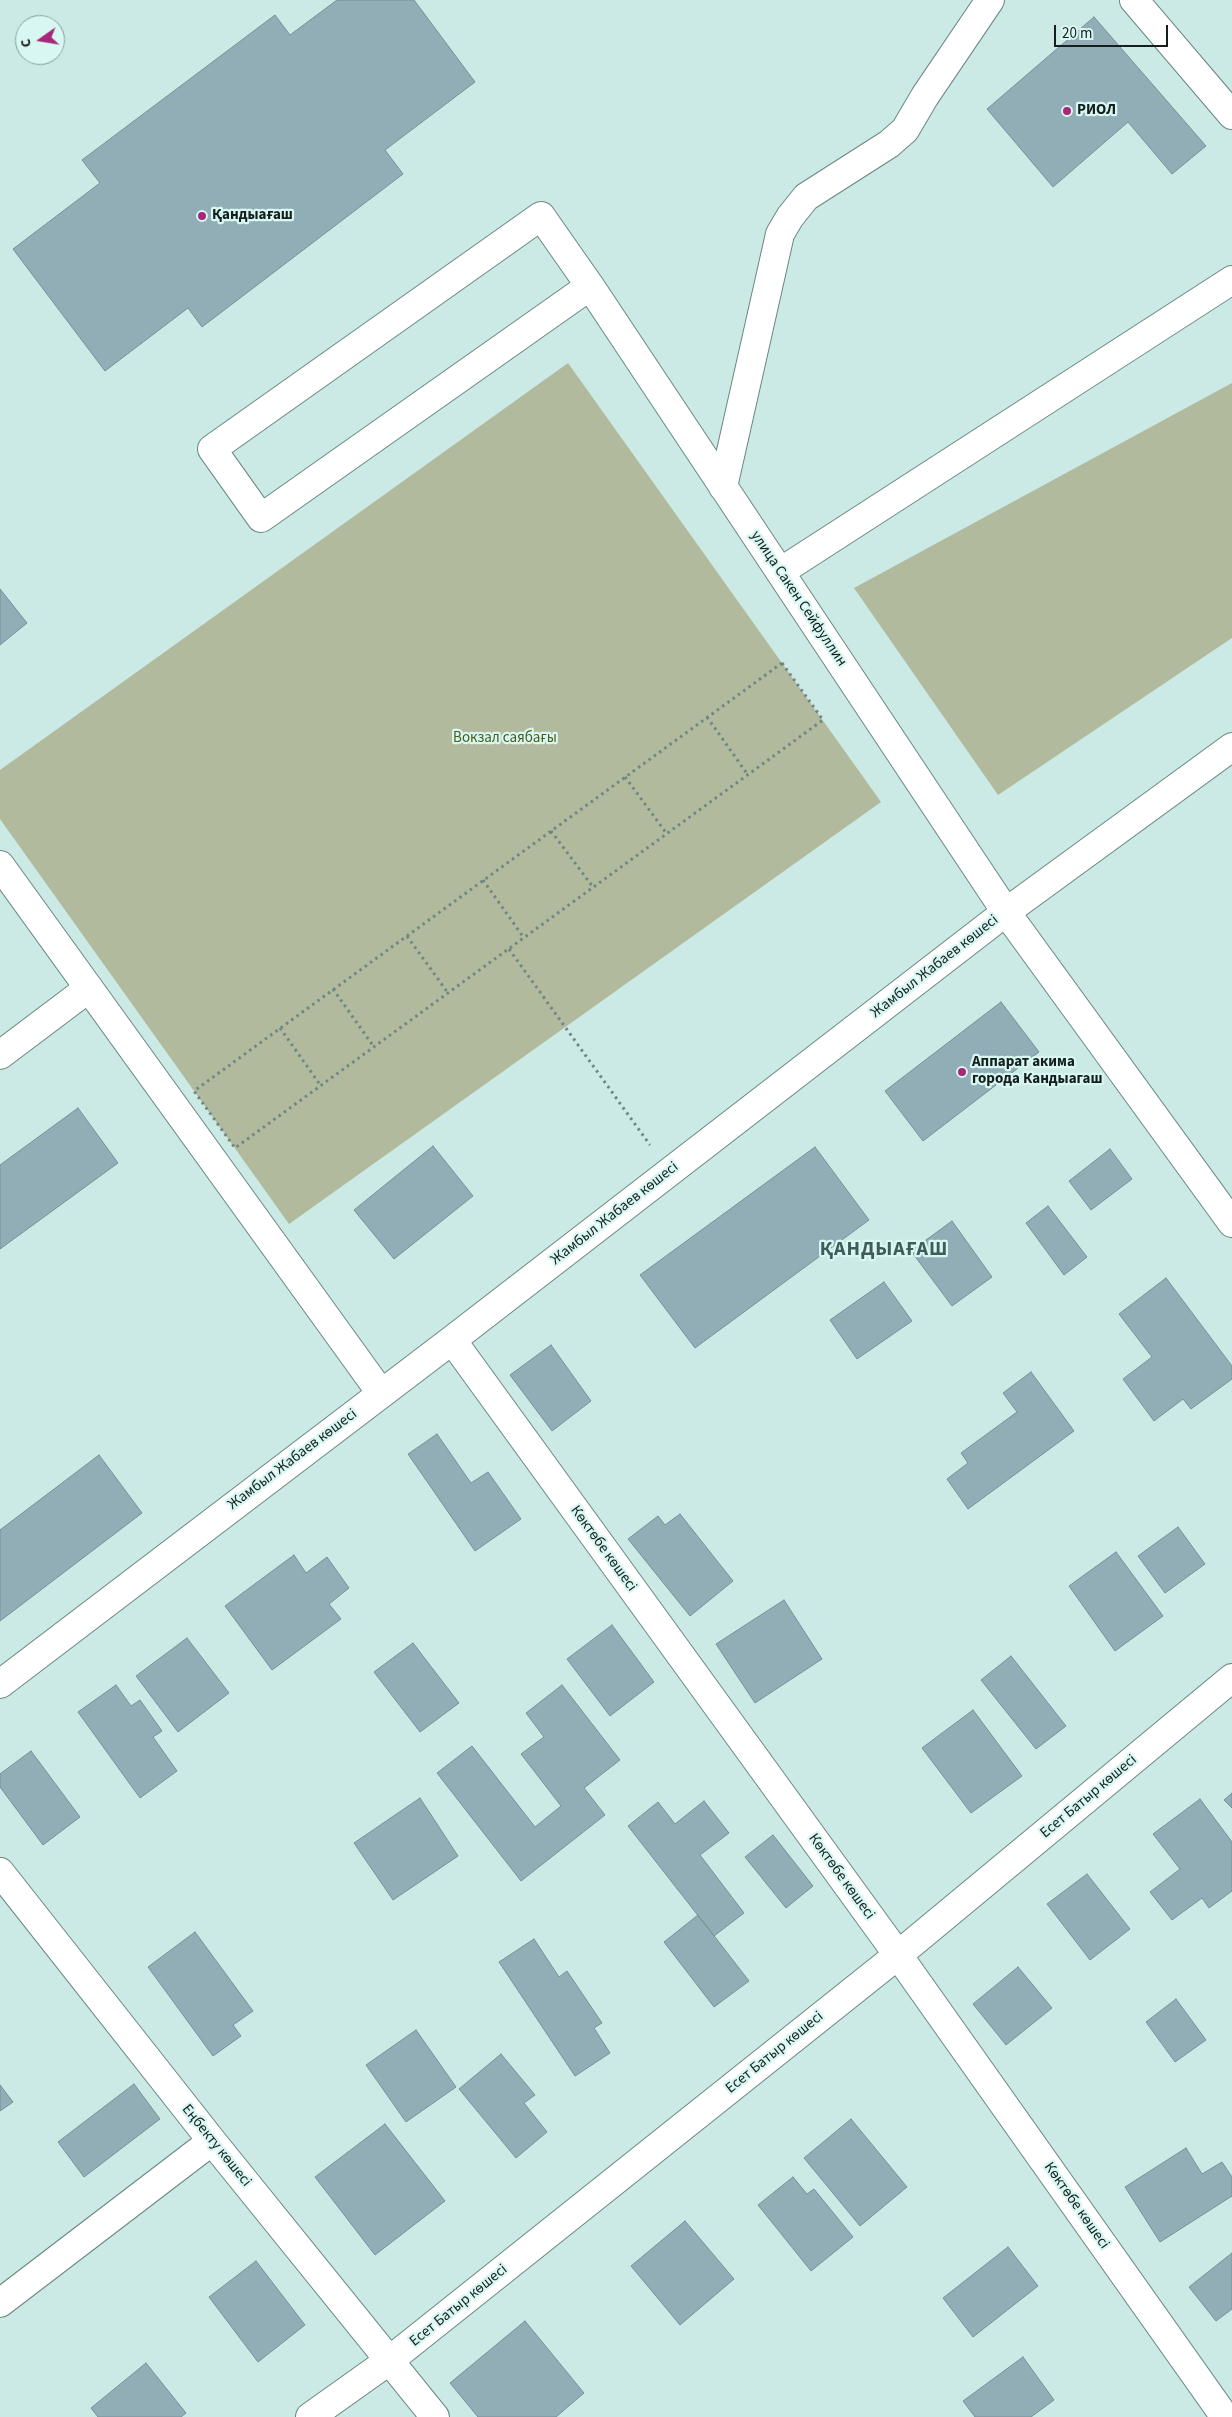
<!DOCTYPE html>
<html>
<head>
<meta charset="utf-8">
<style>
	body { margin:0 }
	#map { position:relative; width:1232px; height:2417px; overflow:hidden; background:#cbe9e5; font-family:"Source Sans 3",sans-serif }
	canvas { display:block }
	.north { position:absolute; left:15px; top:15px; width:50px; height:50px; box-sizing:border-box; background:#d8f7f2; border:1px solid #8aa19d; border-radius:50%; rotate:257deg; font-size:14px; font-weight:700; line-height:20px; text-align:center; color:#141f1e }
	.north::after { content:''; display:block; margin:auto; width:18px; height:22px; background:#a72879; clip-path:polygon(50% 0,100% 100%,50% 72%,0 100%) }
	.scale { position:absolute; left:1054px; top:25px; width:114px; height:22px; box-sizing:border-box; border:2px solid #141f1e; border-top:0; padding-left:6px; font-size:15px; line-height:18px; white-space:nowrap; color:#141f1e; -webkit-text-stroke:4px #d8f7f2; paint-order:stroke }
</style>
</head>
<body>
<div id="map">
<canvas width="1232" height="2417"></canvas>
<div class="north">С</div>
<div class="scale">20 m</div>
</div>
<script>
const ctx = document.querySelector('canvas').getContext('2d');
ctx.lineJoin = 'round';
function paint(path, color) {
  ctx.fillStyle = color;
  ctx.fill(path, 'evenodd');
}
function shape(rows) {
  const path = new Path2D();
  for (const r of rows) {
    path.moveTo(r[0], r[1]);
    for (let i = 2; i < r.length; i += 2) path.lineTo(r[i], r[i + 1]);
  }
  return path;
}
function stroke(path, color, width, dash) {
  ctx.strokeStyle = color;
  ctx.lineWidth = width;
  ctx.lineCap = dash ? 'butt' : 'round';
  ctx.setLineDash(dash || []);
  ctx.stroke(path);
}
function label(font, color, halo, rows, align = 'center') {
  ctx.font = font + ' "Source Sans 3",sans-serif';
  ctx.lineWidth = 4.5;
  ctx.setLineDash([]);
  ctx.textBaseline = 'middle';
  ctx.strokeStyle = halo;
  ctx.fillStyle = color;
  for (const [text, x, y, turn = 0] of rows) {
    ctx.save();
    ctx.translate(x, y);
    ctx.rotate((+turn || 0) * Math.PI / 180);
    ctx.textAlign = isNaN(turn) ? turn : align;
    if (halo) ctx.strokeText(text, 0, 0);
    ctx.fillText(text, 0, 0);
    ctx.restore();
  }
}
const green = shape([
	[568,363,881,802,289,1224,0,819,0,770],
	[1232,383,1232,638,998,795,854,588]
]);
const building = shape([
	[337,0,414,0,475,82,385,150,403,174,202,327,188,308,105,371,13,249,100,183,82,160,275,15,290,35,337,0],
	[1094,17,1206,146,1172,174,1128,122,1053,187,987,109,1094,17],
	[0,589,27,623,0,645,0,589],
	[1001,1002,1039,1052,923,1141,885,1091,1001,1002],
	[78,1108,118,1163,0,1249,0,1165,78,1108],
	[433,1146,473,1196,394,1259,354,1210,433,1146],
	[815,1147,869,1220,695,1348,640,1275,815,1147],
	[1110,1149,1132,1179,1091,1210,1069,1181,1110,1149],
	[1048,1206,1087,1257,1064,1275,1026,1223,1048,1206],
	[952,1221,992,1277,952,1306,911,1251,952,1221],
	[1166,1278,1232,1366,1232,1379,1191,1409,1183,1399,1154,1421,1123,1379,1152,1357,1119,1314,1166,1278],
	[884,1282,912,1321,857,1359,830,1320,884,1282],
	[551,1345,591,1401,552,1431,510,1375,551,1345],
	[1031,1372,1074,1431,968,1509,947,1479,968,1463,961,1453,1017,1412,1003,1393,1031,1372],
	[437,1434,471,1483,488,1472,521,1519,475,1551,408,1454,437,1434],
	[99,1455,142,1513,0,1621,0,1530,99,1455],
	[680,1514,733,1581,690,1616,628,1539,658,1516,665,1525,680,1514],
	[1178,1527,1205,1564,1165,1593,1138,1556,1178,1527],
	[1116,1552,1163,1616,1115,1651,1069,1586,1116,1552],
	[294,1555,306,1573,327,1557,349,1588,329,1604,341,1619,272,1670,225,1606,294,1555],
	[784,1600,822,1659,755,1703,716,1644,784,1600],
	[612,1625,654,1682,610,1716,567,1659,612,1625],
	[187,1638,229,1693,178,1732,136,1676,187,1638],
	[413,1643,459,1703,420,1732,374,1672,413,1643],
	[1011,1656,1066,1726,1036,1749,981,1680,1011,1656],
	[116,1685,131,1706,140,1700,162,1731,153,1737,177,1771,140,1798,78,1712,116,1685],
	[562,1685,620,1760,584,1788,605,1815,521,1881,437,1773,472,1746,535,1827,561,1806,521,1754,544,1737,526,1713,562,1685],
	[973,1710,1022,1776,971,1813,922,1748,973,1710],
	[31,1751,80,1817,43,1845,0,1787,0,1774,31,1751],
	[1232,1793,1232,1808,1224,1800,1232,1793],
	[420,1798,458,1856,393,1900,354,1843,420,1798],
	[1200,1799,1232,1842,1232,1891,1209,1908,1202,1898,1172,1920,1150,1892,1180,1869,1153,1834,1200,1799],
	[704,1801,729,1833,700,1855,744,1913,714,1936,628,1826,658,1802,675,1824,704,1801],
	[773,1835,813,1886,786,1908,745,1857,773,1835],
	[1087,1874,1130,1929,1090,1960,1047,1904,1087,1874],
	[698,1915,749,1981,714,2007,664,1942,698,1915],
	[195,1932,253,2011,233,2025,241,2036,213,2056,148,1967,195,1932],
	[534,1939,559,1977,567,1971,602,2023,594,2028,610,2053,575,2076,499,1962,534,1939],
	[1018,1967,1052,2008,1006,2045,973,2004,1018,1967],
	[1176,1999,1206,2040,1175,2062,1146,2022,1176,1999],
	[416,2030,456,2087,406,2122,366,2065,416,2030],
	[501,2054,535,2095,524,2103,547,2132,516,2158,459,2089,501,2054],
	[134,2084,160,2119,84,2177,58,2142,134,2084],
	[0,2085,13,2102,0,2111,0,2085],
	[851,2119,907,2187,860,2226,804,2158,851,2119],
	[385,2124,445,2201,375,2255,315,2177,385,2124],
	[1186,2148,1202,2174,1222,2162,1232,2177,1232,2196,1160,2242,1125,2187,1186,2148],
	[793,2177,807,2194,814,2189,853,2237,811,2271,758,2205,793,2177],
	[685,2221,734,2279,680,2325,631,2266,685,2221],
	[1008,2247,1038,2286,973,2337,943,2298,1008,2247],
	[1232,2253,1232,2309,1216,2321,1189,2287,1232,2253],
	[256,2261,305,2325,258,2362,209,2297,256,2261],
	[525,2321,584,2393,556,2417,478,2417,450,2383,525,2321],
	[1023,2357,1054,2400,1031,2417,975,2417,963,2401,1023,2357],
	[146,2363,186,2413,181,2417,98,2417,91,2408,146,2363]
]);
const path = shape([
	[782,663,823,720,235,1148,194,1091,782,663],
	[707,717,748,775],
	[625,777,667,834],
	[551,831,593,887],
	[483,880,524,938],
	[407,936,448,993],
	[509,949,650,1145],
	[333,989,374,1047],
	[280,1028,321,1086]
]);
const minor = shape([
	[1134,0,1232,115],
	[541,216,590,286,261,518,212,449,541,216],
	[590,286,1006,912,1232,1223],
	[723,487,780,234,790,217,806,197,889,144,905,130,925,96,990,0],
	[780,572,1232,280],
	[0,865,381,1393],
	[0,1055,89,988],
	[452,1340,898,1955,1225,2417],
	[0,1684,452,1340,1006,912,1232,747],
	[0,1872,212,2141,435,2417],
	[0,2303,212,2141],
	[310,2417,390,2360,898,1955,1232,1678]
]);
const markers = [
	[1067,111,5,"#a72879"],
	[202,216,5,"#a72879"],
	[962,1072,5,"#a72879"]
];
const poiNames = [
	["РИОЛ",1077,111],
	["Қандыағаш",212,216],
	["Аппарат акима",972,1063],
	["города Кандыагаш",972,1080]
];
const streetNames = [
	["улица Сакен Сейфуллин",798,599,56],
	["Жамбыл Жабаев көшесі",935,967,-38],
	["Жамбыл Жабаев көшесі",615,1214,-38],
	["Жамбыл Жабаев көшесі",293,1460,-37],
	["Көктөбе көшесі",603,1549,54],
	["Есет Батыр көшесі",1089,1797,-40],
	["Көктөбе көшесі",841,1877,54],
	["Есет Батыр көшесі",775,2053,-39],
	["Еңбекту көшесі",216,2146,51],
	["Көктөбе көшесі",1076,2206,55],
	["Есет Батыр көшесі",459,2306,-39]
];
const parkNames = [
	["Вокзал саябағы",505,739]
];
const districtNames = [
	["ҚАНДЫАҒАШ",884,1251]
];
paint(green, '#b1ba9d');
paint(building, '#91adb5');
stroke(building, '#769199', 1);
stroke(minor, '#6a8783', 30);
stroke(path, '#718683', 3, [2.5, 4]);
stroke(minor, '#fff', 28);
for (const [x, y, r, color] of markers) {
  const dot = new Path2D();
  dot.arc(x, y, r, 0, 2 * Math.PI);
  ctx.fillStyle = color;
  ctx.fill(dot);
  stroke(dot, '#d8f7f2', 2);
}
label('bold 15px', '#141f1e', '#d8f7f2', poiNames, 'left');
label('15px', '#141f1e', '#d8f7f2', streetNames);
label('15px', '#4d5c1a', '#d8f7f2', parkNames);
ctx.letterSpacing = '1px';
label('bold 20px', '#415c58', '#d8f7f2', districtNames);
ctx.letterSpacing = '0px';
</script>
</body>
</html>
